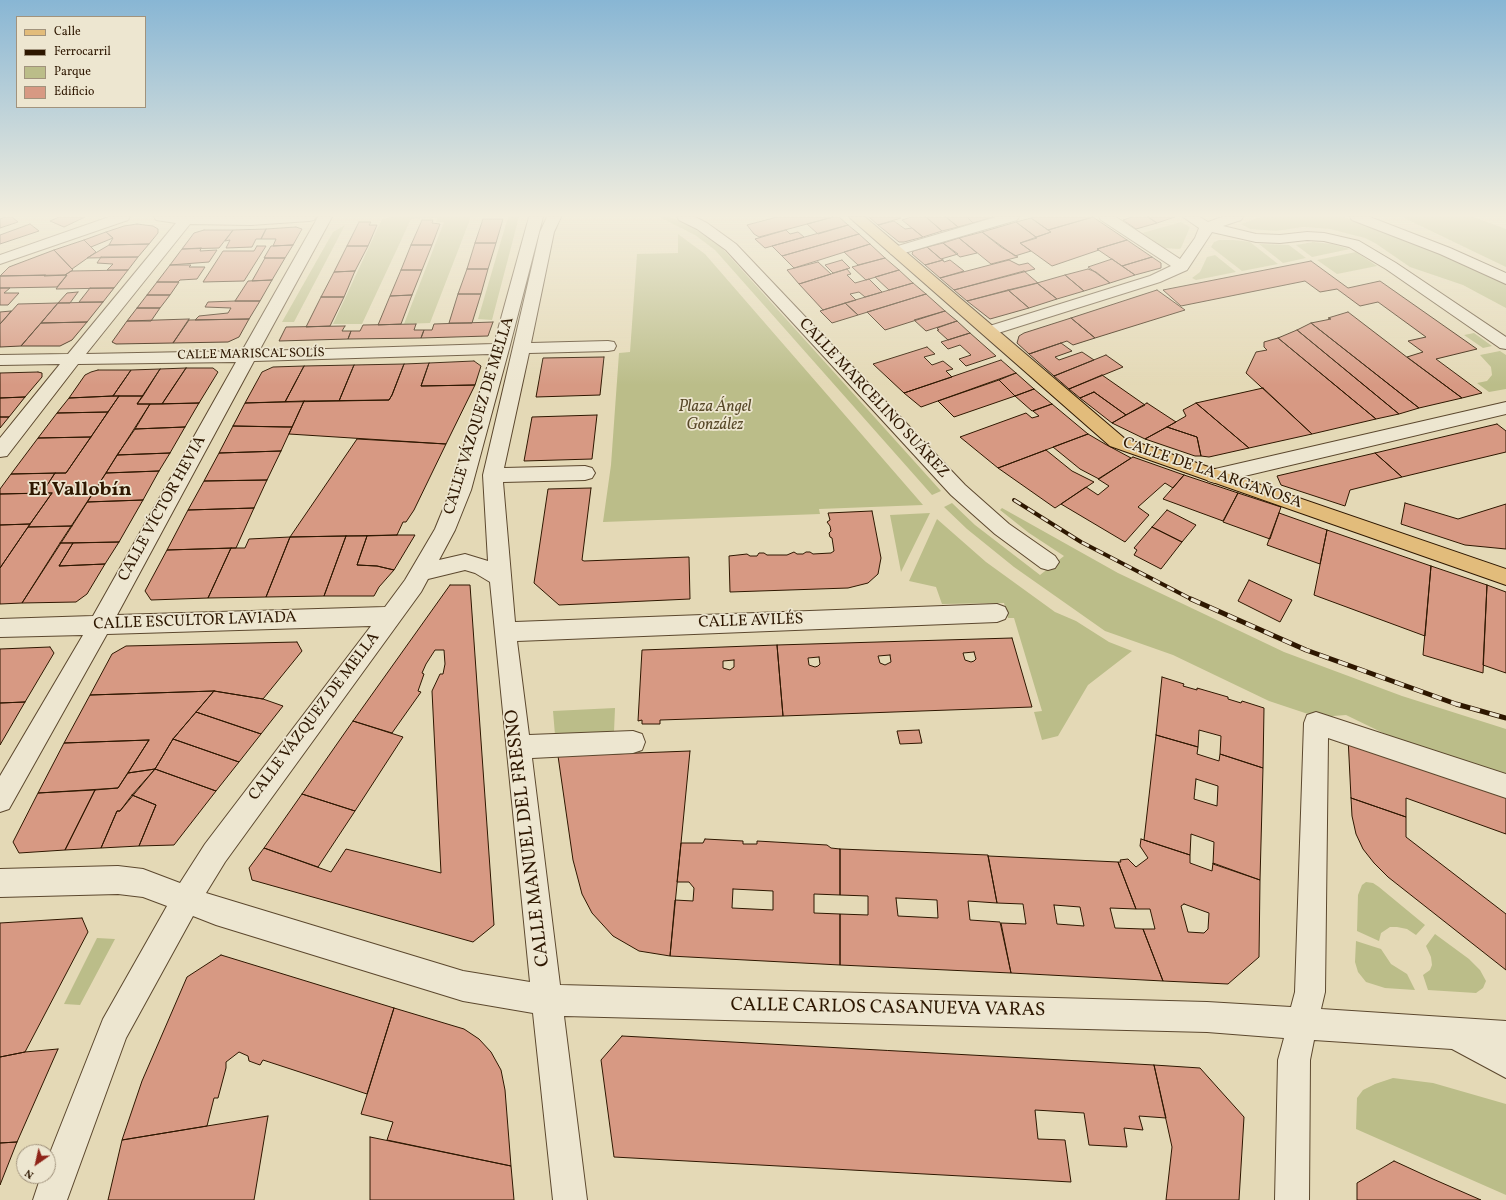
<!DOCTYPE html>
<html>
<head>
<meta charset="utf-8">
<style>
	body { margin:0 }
	#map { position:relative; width:1506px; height:1200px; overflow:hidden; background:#e4d9b6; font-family:Vollkorn,serif }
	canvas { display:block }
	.legend { position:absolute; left:16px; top:16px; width:130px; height:92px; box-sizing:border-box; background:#ede6d0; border:1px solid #a1937d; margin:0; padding:5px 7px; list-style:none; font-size:12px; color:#2e1700 }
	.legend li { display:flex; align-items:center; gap:8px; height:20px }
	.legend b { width:20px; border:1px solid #a1937d }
	.north { position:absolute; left:16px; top:1144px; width:40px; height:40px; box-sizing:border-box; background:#ede6d0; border:1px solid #a1937d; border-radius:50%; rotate:214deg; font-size:11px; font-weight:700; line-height:16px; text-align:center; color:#2e1700 }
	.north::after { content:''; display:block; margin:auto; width:14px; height:18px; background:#8f2418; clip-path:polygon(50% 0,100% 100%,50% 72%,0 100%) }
</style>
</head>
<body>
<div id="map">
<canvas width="1506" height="1200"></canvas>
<ul class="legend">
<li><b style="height:5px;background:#e2bc7b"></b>Calle</li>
<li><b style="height:5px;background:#2e1700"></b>Ferrocarril</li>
<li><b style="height:11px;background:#bbbd89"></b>Parque</li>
<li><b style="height:11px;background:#d79983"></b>Edificio</li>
</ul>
<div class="north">N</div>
</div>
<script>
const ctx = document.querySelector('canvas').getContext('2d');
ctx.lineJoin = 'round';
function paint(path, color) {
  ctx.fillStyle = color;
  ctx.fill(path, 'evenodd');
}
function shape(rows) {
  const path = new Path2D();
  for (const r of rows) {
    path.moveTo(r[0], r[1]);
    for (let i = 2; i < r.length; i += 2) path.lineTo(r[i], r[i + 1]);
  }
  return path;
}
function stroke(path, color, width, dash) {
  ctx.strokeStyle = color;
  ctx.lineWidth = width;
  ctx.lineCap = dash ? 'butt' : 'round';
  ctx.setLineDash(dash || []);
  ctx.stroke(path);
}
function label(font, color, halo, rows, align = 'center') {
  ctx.font = font + ' Vollkorn,serif';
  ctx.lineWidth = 3.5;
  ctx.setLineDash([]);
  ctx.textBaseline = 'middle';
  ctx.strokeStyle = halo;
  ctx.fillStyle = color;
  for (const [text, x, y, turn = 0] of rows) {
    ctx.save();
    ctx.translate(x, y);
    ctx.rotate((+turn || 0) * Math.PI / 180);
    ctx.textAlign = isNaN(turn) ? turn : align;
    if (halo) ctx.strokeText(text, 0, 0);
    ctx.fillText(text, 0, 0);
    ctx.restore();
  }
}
const green = shape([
	[390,217,471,217,430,323,404,324,444,222,436,222,437,218,411,219,362,324,333,324,382,219],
	[508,217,519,217,492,320,478,319],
	[659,217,671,217,692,227,714,241,723,249,941,491,932,495,715,250,695,235],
	[1260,217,1345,217,1437,253,1506,284,1506,308,1463,285,1410,267,1375,243,1365,238,1330,229,1303,227,1276,231,1250,229,1241,224],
	[1402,217,1474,217,1506,229,1506,267],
	[1181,222,1190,227,1181,248,1179,249,1164,248,1142,233],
	[345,225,294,322,282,322,333,232],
	[678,234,705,254,923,505,819,509,820,514,603,522,611,465,619,353,630,352,637,254,678,253],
	[1219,240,1234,240,1250,242,1278,264,1242,271,1211,247,1214,242],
	[1313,242,1332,244,1350,249,1312,257,1296,245],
	[1259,244,1289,245,1306,258,1283,263],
	[1356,252,1377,266,1337,274,1317,260],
	[1215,255,1236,272,1196,280,1192,278,1200,272,1207,257],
	[1474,333,1492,346,1483,348,1464,335],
	[1500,351,1506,355,1506,389,1489,392,1477,383,1487,381,1492,375,1491,367,1480,355],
	[952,503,975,525,1040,575,1064,556,1029,533,1000,510,1002,508,1118,573,1284,652,1402,696,1506,729,1506,779,1410,746,1346,715,1333,716,1329,721,1269,701,1173,655,1105,631,1014,567,967,529,944,507],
	[930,513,901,572,890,515],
	[937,519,986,562,1055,612,1076,621,1109,642,1132,651,1088,685,1058,736,1042,740,1034,712,1042,711,1014,618,1008,618,1004,603,942,604,936,587,909,581],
	[615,708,614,732,555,735,553,711],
	[1366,882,1373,883,1379,887,1425,925,1416,935,1407,929,1397,927,1390,927,1381,933,1379,941,1357,931,1358,895,1362,885],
	[1435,934,1469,959,1480,970,1486,981,1483,988,1476,993,1428,990,1423,975,1430,970,1432,965,1431,957,1426,946],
	[97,938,115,939,80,1005,64,1004],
	[1356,941,1381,949,1391,964,1407,974,1415,990,1385,988,1366,982,1358,972,1355,962],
	[1393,1078,1433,1083,1506,1104,1506,1195,1356,1129,1357,1098,1363,1090,1375,1084]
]);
const building = shape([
	[5,217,12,217,18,222,0,228,0,219,5,217],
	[59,217,85,217,64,227,50,221,59,217],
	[777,217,833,217,759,237,754,234,747,225,777,217],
	[833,217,839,217,848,225,818,234,807,224,833,217],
	[869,217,899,217,901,218,878,225,869,217],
	[911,217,926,217,942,231,923,237,902,220,911,217],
	[926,217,946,217,958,227,942,231,926,217],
	[946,217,967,217,973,223,958,227,946,217],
	[967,217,993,217,973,223,967,217],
	[1034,217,1093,217,1048,230,1031,218,1034,217],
	[1093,217,1127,240,1097,249,1099,250,1052,266,1020,243,1051,232,1048,230,1093,217],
	[1132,217,1148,217,1157,223,1136,229,1123,220,1132,217],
	[1148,217,1175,217,1157,223,1148,217],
	[1031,218,1048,230,1051,232,1036,237,1016,222,1031,218],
	[483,219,503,219,496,243,475,243,483,219],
	[422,220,433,220,432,223,440,224,432,245,411,245,422,220],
	[894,221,905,229,912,228,923,237,904,242,899,242,878,225,894,221],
	[359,222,371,222,369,225,377,225,368,246,347,246,359,222],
	[1016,222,1037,238,1020,243,1031,251,1015,256,982,232,1016,222],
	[30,224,39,231,0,244,0,235,30,224],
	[137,224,153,226,158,229,158,233,149,244,109,245,113,238,106,232,124,226,137,224],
	[848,225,859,234,782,256,772,246,848,225],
	[296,227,302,229,293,245,273,246,276,239,261,239,266,229,296,227],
	[266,229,261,239,256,239,252,247,226,248,230,240,225,241,233,230,266,229],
	[204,230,233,230,219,248,182,249,194,233,204,230],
	[786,230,790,234,798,232,804,237,765,248,755,239,786,230],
	[106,232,113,238,91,247,84,240,106,232],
	[982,232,1001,247,1018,257,991,264,959,238,982,232],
	[859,234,870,244,794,268,782,256,859,234],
	[959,238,977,253,960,257,943,243,959,238],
	[84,240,96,252,72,269,54,250,84,240],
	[1127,240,1152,257,1122,266,1097,249,1127,240],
	[475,243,496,243,488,269,467,269,475,243],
	[943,243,958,254,941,259,927,247,943,243],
	[149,244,138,257,87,258,109,245,149,244],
	[870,244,885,258,858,265,844,252,870,244],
	[293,245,285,258,264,258,271,246,293,245],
	[411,245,432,245,422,270,401,270,411,245],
	[257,246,266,246,244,281,203,282,223,251,254,251,257,246],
	[347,246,368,246,355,271,334,272,347,246],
	[927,247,941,259,943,260,925,265,912,254,913,251,927,247],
	[201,248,200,251,217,250,209,262,170,265,182,249,201,248],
	[54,250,73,270,65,275,0,276,9,267,54,250],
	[101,257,138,257,128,270,107,270,113,264,97,263,101,257],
	[1152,257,1161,263,1161,268,1135,275,1122,266,1152,257],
	[265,258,285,258,272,280,252,281,265,258],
	[885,258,899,270,866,280,852,267,885,258],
	[1112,259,1122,266,1135,275,1110,283,1088,267,1112,259],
	[842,260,850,268,833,273,825,265,842,260],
	[943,260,944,262,950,260,964,271,940,278,925,265,943,260],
	[1009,260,1019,265,1028,263,1035,269,954,290,940,278,1009,260],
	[1311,261,1348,288,1380,281,1477,349,1436,359,1482,393,1462,398,1407,357,1423,352,1408,341,1426,337,1378,302,1360,306,1337,289,1320,292,1305,281,1181,306,1163,290,1311,261],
	[818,262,831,274,799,284,787,270,818,262],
	[170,265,191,265,189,267,205,267,197,279,180,280,178,282,157,282,170,265],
	[467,269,488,269,481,294,458,294,467,269],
	[847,269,851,274,847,275,855,283,869,279,882,292,865,297,859,292,850,294,856,300,823,310,799,284,847,269],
	[1088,269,1096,272,1110,283,1084,291,1065,275,1088,269],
	[128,270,114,288,56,289,67,275,65,275,71,271,128,270],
	[401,270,422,270,412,295,390,296,401,270],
	[899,270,913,283,889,290,875,277,899,270],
	[355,271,344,297,321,297,334,272,355,271],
	[1024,271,1038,283,967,301,954,290,1024,271],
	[45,275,44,276,67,275,57,287,0,288,0,276,45,275],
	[1065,275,1084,291,1057,299,1037,283,1065,275],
	[272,280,260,301,235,301,248,281,272,280],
	[157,282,179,282,170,295,147,295,157,282],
	[913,283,926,294,858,315,845,303,913,283],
	[1037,283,1057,299,1029,308,1008,290,1037,283],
	[0,288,10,288,4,293,19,293,8,305,0,305,0,288],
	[90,288,114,288,103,302,79,302,90,288],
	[1008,290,1029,308,990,319,967,301,1008,290],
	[1157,290,1185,310,1095,338,1071,318,1157,290],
	[78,292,70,303,58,303,67,293,78,292],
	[458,294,481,294,472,323,449,323,458,294],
	[926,294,945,311,885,330,867,312,926,294],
	[147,295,170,295,160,308,137,308,147,295],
	[412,295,401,324,378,325,390,296,412,295],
	[321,297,344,297,330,326,306,327,321,297],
	[235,301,260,301,249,319,195,320,199,316,228,313,231,308,205,307,208,302,235,301],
	[103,302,87,322,41,323,58,303,103,302],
	[58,303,21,346,0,347,0,324,18,304,58,303],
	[845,303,858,315,832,323,820,311,845,303],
	[137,308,160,308,151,321,127,321,137,308],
	[11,311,7,316,0,324,0,312,11,311],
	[945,311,957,321,926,331,914,320,945,311],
	[1348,312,1408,358,1462,398,1419,408,1311,323,1331,319,1328,318,1348,312],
	[1071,318,1095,338,1073,345,1067,341,1029,354,1017,343,1019,336,1024,333,1071,318],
	[189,319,173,343,116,344,112,342,127,321,189,319],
	[249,319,239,337,228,342,173,343,189,320,249,319],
	[957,321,970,333,948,340,937,330,939,330,937,328,957,321],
	[87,322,72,340,60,346,21,346,41,323,87,322],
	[493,322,488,336,421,338,424,330,432,330,434,324,493,322],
	[1311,323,1419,408,1399,414,1297,330,1311,323],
	[416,324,414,330,424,330,421,338,348,339,351,331,360,331,363,325,416,324],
	[345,326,342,331,351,331,348,339,279,341,286,327,345,326],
	[1297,330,1399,414,1376,419,1278,338,1297,330],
	[970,333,996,356,966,366,959,359,971,355,960,345,948,349,941,342,970,333],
	[1278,338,1376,419,1312,434,1246,373,1256,352,1267,350,1264,347,1264,342,1278,338],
	[1061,343,1072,351,1055,357,1059,360,1082,352,1094,360,1054,376,1029,354,1061,343],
	[927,347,935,354,924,357,932,365,943,361,953,369,946,371,952,377,904,393,873,364,927,347],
	[1106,355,1123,367,1069,389,1054,376,1106,355],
	[604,357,600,395,536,397,543,358,604,357],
	[1001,360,1016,373,921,407,904,393,1001,360],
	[474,361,481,366,475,385,421,386,429,363,474,361],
	[429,363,421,386,475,385,446,444,289,434,304,401,389,400,392,395,404,364,429,363],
	[404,364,392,395,389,400,339,401,354,365,404,364],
	[354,365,339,401,285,402,304,366,354,365],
	[304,366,285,402,245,403,262,372,273,367,304,366],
	[186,368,213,368,218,372,199,403,162,404,186,368],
	[186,368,162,404,137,404,160,369,186,368],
	[160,369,143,396,113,396,131,370,160,369],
	[98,370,131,370,113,396,69,398,85,375,91,372,98,370],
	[38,372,42,373,42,377,25,397,0,398,0,373,38,372],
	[1016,373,1034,389,1015,396,999,380,1016,373],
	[1102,375,1145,405,1126,415,1094,392,1080,398,1069,389,1102,375],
	[999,380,1015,396,954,417,938,401,999,380],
	[1263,388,1312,434,1249,448,1196,403,1263,388],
	[1034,389,1052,404,1032,411,1015,396,1034,389],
	[1094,392,1126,415,1112,423,1080,398,1094,392],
	[113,396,119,396,108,412,57,413,69,398,113,396],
	[119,396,143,396,137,404,150,404,72,526,28,527,52,493,42,493,55,473,66,473,119,396],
	[25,397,9,417,0,417,0,398,25,397],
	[304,401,292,427,233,426,245,403,304,401],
	[199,403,185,427,135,429,150,404,199,403],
	[1147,403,1176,422,1145,439,1112,423,1147,403],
	[1196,403,1249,448,1209,457,1201,456,1197,437,1167,427,1186,416,1183,410,1196,403],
	[1052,404,1088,434,998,468,960,437,1026,413,1032,418,1039,416,1033,411,1052,404],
	[108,412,91,437,38,438,57,413,108,412],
	[597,415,592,459,524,461,532,417,597,415],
	[0,417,9,417,0,428,0,417],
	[1497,424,1506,431,1506,452,1402,477,1375,453,1497,424],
	[233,426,284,427,292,427,281,451,219,453,233,426],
	[185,427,170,453,117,455,135,429,185,427],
	[1167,427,1197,437,1201,456,1195,456,1145,439,1167,427],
	[1088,434,1105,444,1131,458,1099,479,1080,469,1053,447,1088,434],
	[91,437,66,473,11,474,38,438,91,437],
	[357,439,446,444,414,510,406,522,403,522,397,535,290,537,357,439],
	[1046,450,1072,471,1094,482,1055,508,998,468,1046,450],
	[281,451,267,480,204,481,219,453,281,451],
	[170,453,159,471,106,473,117,455,170,453],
	[1375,453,1402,477,1350,490,1345,506,1281,485,1277,476,1375,453],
	[1133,457,1184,475,1173,488,1165,483,1138,507,1149,515,1125,542,1061,504,1086,487,1098,495,1109,486,1098,479,1133,457],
	[159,471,143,500,87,502,106,473,159,471],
	[55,473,42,493,0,494,0,489,11,474,55,473],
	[1184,475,1238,493,1223,521,1163,499,1184,475],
	[267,480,254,508,188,510,204,481,267,480],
	[591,488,582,560,584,561,689,557,690,599,559,605,534,583,548,489,591,488],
	[52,493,30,524,0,525,0,494,52,493],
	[1238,493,1281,507,1270,539,1223,522,1238,493],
	[143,500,119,542,60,543,87,502,143,500],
	[1405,503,1458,519,1506,504,1506,549,1465,545,1401,524,1405,503],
	[254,508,236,548,167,550,188,510,254,508],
	[1167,510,1196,525,1182,542,1152,527,1167,510],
	[872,511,881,558,878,574,868,583,848,588,730,592,729,556,747,554,750,556,757,556,759,553,764,553,767,555,787,555,794,552,797,554,803,554,806,552,810,552,813,554,831,553,834,551,832,538,830,537,829,533,831,531,830,526,827,522,830,520,828,513,872,511],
	[1279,513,1327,530,1320,564,1267,545,1279,513],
	[30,524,28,527,0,568,0,525,30,524],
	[72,526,22,603,0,604,0,568,28,527,72,526],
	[1152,527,1182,542,1161,569,1134,555,1137,550,1134,548,1152,527],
	[1327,530,1431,566,1425,636,1314,595,1327,530],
	[397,535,415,535,394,570,377,566,357,565,367,536,397,535],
	[346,536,324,596,266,597,290,537,346,536],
	[346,536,367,536,357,565,377,566,394,570,379,587,374,596,324,596,346,536],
	[290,537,266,597,208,598,231,548,245,548,249,539,290,537],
	[119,542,105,564,59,566,73,543,119,542],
	[60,543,73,543,59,566,105,564,87,594,76,602,22,603,60,543],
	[231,548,208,598,151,600,145,591,167,550,231,548],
	[1431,566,1487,585,1483,673,1423,655,1431,566],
	[1249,580,1292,600,1280,622,1238,601,1249,580],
	[450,585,470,585,494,925,473,942,252,880,249,868,264,848,331,872,346,849,441,873,432,691,440,674,443,674,445,664,444,650,435,650,426,664,422,673,424,674,418,691,421,692,392,733,353,721,450,585],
	[1487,585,1506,592,1506,673,1483,665,1487,585],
	[1012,638,1032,707,783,716,777,645,1012,638],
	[974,652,976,659,974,661,971,662,965,660,963,653,974,652],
	[890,655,891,662,885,665,880,663,878,656,890,655],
	[819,657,820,664,818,666,815,667,809,665,808,658,819,657],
	[297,642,302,651,263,699,214,691,90,695,112,654,126,646,297,642],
	[777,645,783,716,660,720,660,724,642,724,642,720,638,721,642,650,777,645],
	[734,660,734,667,730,670,723,668,723,661,734,660],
	[50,647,54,653,25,702,0,703,0,649,50,647],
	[1162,677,1184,684,1183,686,1197,690,1197,688,1228,697,1228,699,1241,703,1242,701,1264,708,1263,768,1220,754,1221,736,1199,730,1198,747,1156,735,1162,677],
	[214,691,263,699,283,706,261,734,196,712,214,691],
	[214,691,173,739,155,769,128,773,149,740,64,743,90,695,214,691],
	[25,702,0,745,0,703,25,702],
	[196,712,261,734,239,762,173,739,196,712],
	[353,721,403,737,355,811,302,794,353,721],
	[919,730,922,743,900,744,897,731,919,730],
	[1156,735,1198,747,1197,754,1219,761,1220,754,1263,768,1260,880,1213,864,1214,842,1191,834,1190,855,1144,840,1156,735],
	[1196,779,1218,786,1217,806,1194,799,1196,779],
	[1348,737,1506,791,1506,834,1406,798,1406,817,1351,798,1348,737],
	[173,739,239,762,216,791,155,769,173,739],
	[149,740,118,788,38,793,64,743,149,740],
	[690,751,670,956,639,951,613,936,592,913,582,894,573,860,558,756,690,751],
	[155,769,216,791,174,845,139,846,156,805,132,795,155,769],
	[155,769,120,811,117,811,101,848,65,850,95,790,118,788,128,773,155,769],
	[95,790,65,850,19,853,13,842,38,793,95,790],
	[302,794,355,811,318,867,264,848,302,794],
	[132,795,156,805,139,846,101,848,117,811,120,811,132,795],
	[1351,798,1406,817,1406,837,1506,914,1506,970,1388,877,1374,863,1363,849,1356,834,1352,816,1351,798],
	[705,839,743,841,743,844,757,844,757,841,827,845,831,848,840,849,840,895,814,894,814,913,840,914,840,965,670,956,675,900,693,901,694,888,689,882,677,882,681,843,703,843,705,839],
	[733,889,773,891,773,910,732,908,733,889],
	[1141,839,1190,855,1190,863,1212,871,1213,863,1260,880,1259,957,1228,984,1163,981,1143,929,1155,929,1150,909,1136,909,1118,862,1121,862,1120,860,1128,859,1136,867,1148,858,1140,846,1141,839],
	[1184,904,1209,913,1208,929,1204,933,1188,932,1181,906,1184,904],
	[840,849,988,855,997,903,968,901,970,920,1000,922,1011,973,840,965,840,914,868,915,868,896,840,895,840,849],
	[896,898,937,900,938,918,898,916,896,898],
	[988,856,1118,862,1136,909,1110,908,1115,928,1143,929,1163,981,1011,973,1001,923,1026,924,1023,904,997,903,988,856],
	[1054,905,1080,907,1084,926,1057,924,1054,905],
	[82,918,88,932,25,1052,0,1057,0,923,82,918],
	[221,955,394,1008,367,1094,263,1060,260,1065,249,1061,248,1056,239,1052,226,1062,226,1068,218,1098,214,1098,207,1126,122,1140,142,1081,187,977,221,955],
	[394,1008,464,1029,479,1039,491,1052,501,1070,505,1090,511,1166,387,1140,393,1122,361,1114,394,1008],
	[622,1036,1154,1065,1166,1118,1139,1116,1143,1130,1124,1128,1127,1147,1089,1145,1084,1113,1035,1110,1038,1139,1065,1140,1071,1182,614,1157,601,1060,622,1036],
	[58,1049,17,1142,0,1143,0,1057,25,1052,58,1049],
	[1154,1065,1200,1068,1244,1117,1239,1200,1166,1200,1172,1147,1154,1065],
	[268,1116,254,1200,108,1200,122,1140,268,1116],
	[370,1137,511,1166,514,1200,370,1200,370,1137],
	[17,1142,0,1185,0,1143,17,1142],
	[1394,1161,1433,1179,1481,1200,1357,1200,1357,1183,1394,1161]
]);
const minor = shape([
	[109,217,130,217,128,220,0,264,0,255,109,217],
	[154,217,316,217,314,220,309,221,251,225,190,224,86,354,242,351,318,217,332,217,259,351,494,344,529,217,543,217,509,349,471,490,455,530,439,560,465,554,488,561,483,475,540,232,547,217,561,217,554,232,531,343,608,341,614,342,616,346,614,350,608,351,529,353,504,468,585,466,592,468,595,473,592,478,585,480,503,482,515,622,997,604,1005,607,1008,613,1005,619,997,622,517,641,529,735,633,731,642,734,645,742,642,750,633,753,532,758,560,985,1207,1002,1291,1007,1295,992,1304,723,1307,715,1316,712,1506,774,1506,798,1328,738,1325,992,1321,1009,1506,1021,1506,1078,1452,1049,1314,1040,1310,1060,1309,1200,1275,1200,1278,1060,1284,1038,1207,1032,564,1016,587,1200,553,1200,533,1013,463,1001,216,925,193,916,126,1038,67,1200,33,1200,41,1176,48,1176,48,1158,103,1019,167,906,143,897,118,894,0,897,0,869,118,866,143,869,180,883,205,844,371,626,107,634,9,809,0,812,0,776,83,635,0,637,0,619,93,616,236,362,78,364,7,456,0,457,0,438,60,364,0,365,0,355,68,354,176,223,156,220,154,217],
	[491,354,451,490,435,529,405,580,385,607,117,615,254,361,491,354],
	[465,570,475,573,490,582,530,982,463,971,206,893,225,862,421,592,428,579,465,570],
	[677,217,695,217,707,223,736,244,965,485,1009,524,1055,556,1059,562,1055,568,1048,570,1041,568,995,534,951,495,726,250,697,229,679,220,677,217],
	[996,217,1019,217,1017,220,901,254,896,255,891,254,889,251,891,248,996,217],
	[1099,217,1116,217,1180,259,1195,238,1199,228,1183,217,1200,217,1208,222,1222,217,1243,217,1241,220,1223,226,1256,234,1280,235,1307,232,1324,233,1359,241,1396,263,1506,337,1506,349,1500,348,1386,269,1349,247,1324,241,1307,240,1280,243,1256,242,1212,232,1187,270,1160,282,995,334,989,336,983,334,981,331,983,328,1150,276,1171,266,1101,220,1099,217],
	[1350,217,1370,217,1450,248,1506,273,1506,284,1440,254,1352,220,1350,217],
	[1506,402,1506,414,1215,483,1208,481,1205,476,1208,471,1215,469,1506,402]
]);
const major = shape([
	[849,217,865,217,1124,438,1506,569,1506,585,1110,446,849,217]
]);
const railFar1 = shape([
	[1014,500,1081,542,1193,600]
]);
const rail = shape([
	[1191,599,1306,650,1456,704,1506,718]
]);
const farStreetnames = [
	["CALLE MARISCAL SOLÍS",251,355,-1]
];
const streetNames = [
	["CALLE MARCELINO SUÁREZ",873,399,47],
	["CALLE VÁZQUEZ DE MELLA",480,416,-73],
	["CALLE DE LA ARGAÑOSA",1212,474,19],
	["CALLE VÍCTOR HEVIA",163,509,-61],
	["CALLE ESCULTOR LAVIADA",195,622,-2],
	["CALLE AVILÉS",751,622,-2],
	["CALLE VÁZQUEZ DE MELLA",315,717,-53]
];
const parkNames = [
	["Plaza Ángel",715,408],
	["González",715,426]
];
const nearStreetnames = [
	["CALLE MANUEL DEL FRESNO",529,838,-97],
	["CALLE CARLOS CASANUEVA VARAS",888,1009,1]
];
const districtNames = [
	["El Vallobín",80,491]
];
paint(green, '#bbbd89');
paint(building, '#d79983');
stroke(building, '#2e1700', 1);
stroke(minor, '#5c482e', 2);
stroke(major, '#2e1700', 2);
paint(minor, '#ede6d0');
paint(major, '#e2bc7b');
stroke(railFar1, '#2e1700', 4);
stroke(rail, '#2e1700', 5);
stroke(railFar1, '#ede6d0', 2.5, [8]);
stroke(rail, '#ede6d0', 3.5, [10]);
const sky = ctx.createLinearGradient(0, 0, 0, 385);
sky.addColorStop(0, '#88b6d4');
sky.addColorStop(0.56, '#f3eede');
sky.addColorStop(1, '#f3eede00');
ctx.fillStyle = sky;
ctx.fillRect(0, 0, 1506, 385);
label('13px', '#2e1700', '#ede6d0', farStreetnames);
label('16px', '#2e1700', '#ede6d0', streetNames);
label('italic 16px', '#584929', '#ede6d0', parkNames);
label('19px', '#2e1700', '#ede6d0', nearStreetnames);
label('bold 20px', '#2e1700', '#ede6d0', districtNames);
</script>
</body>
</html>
